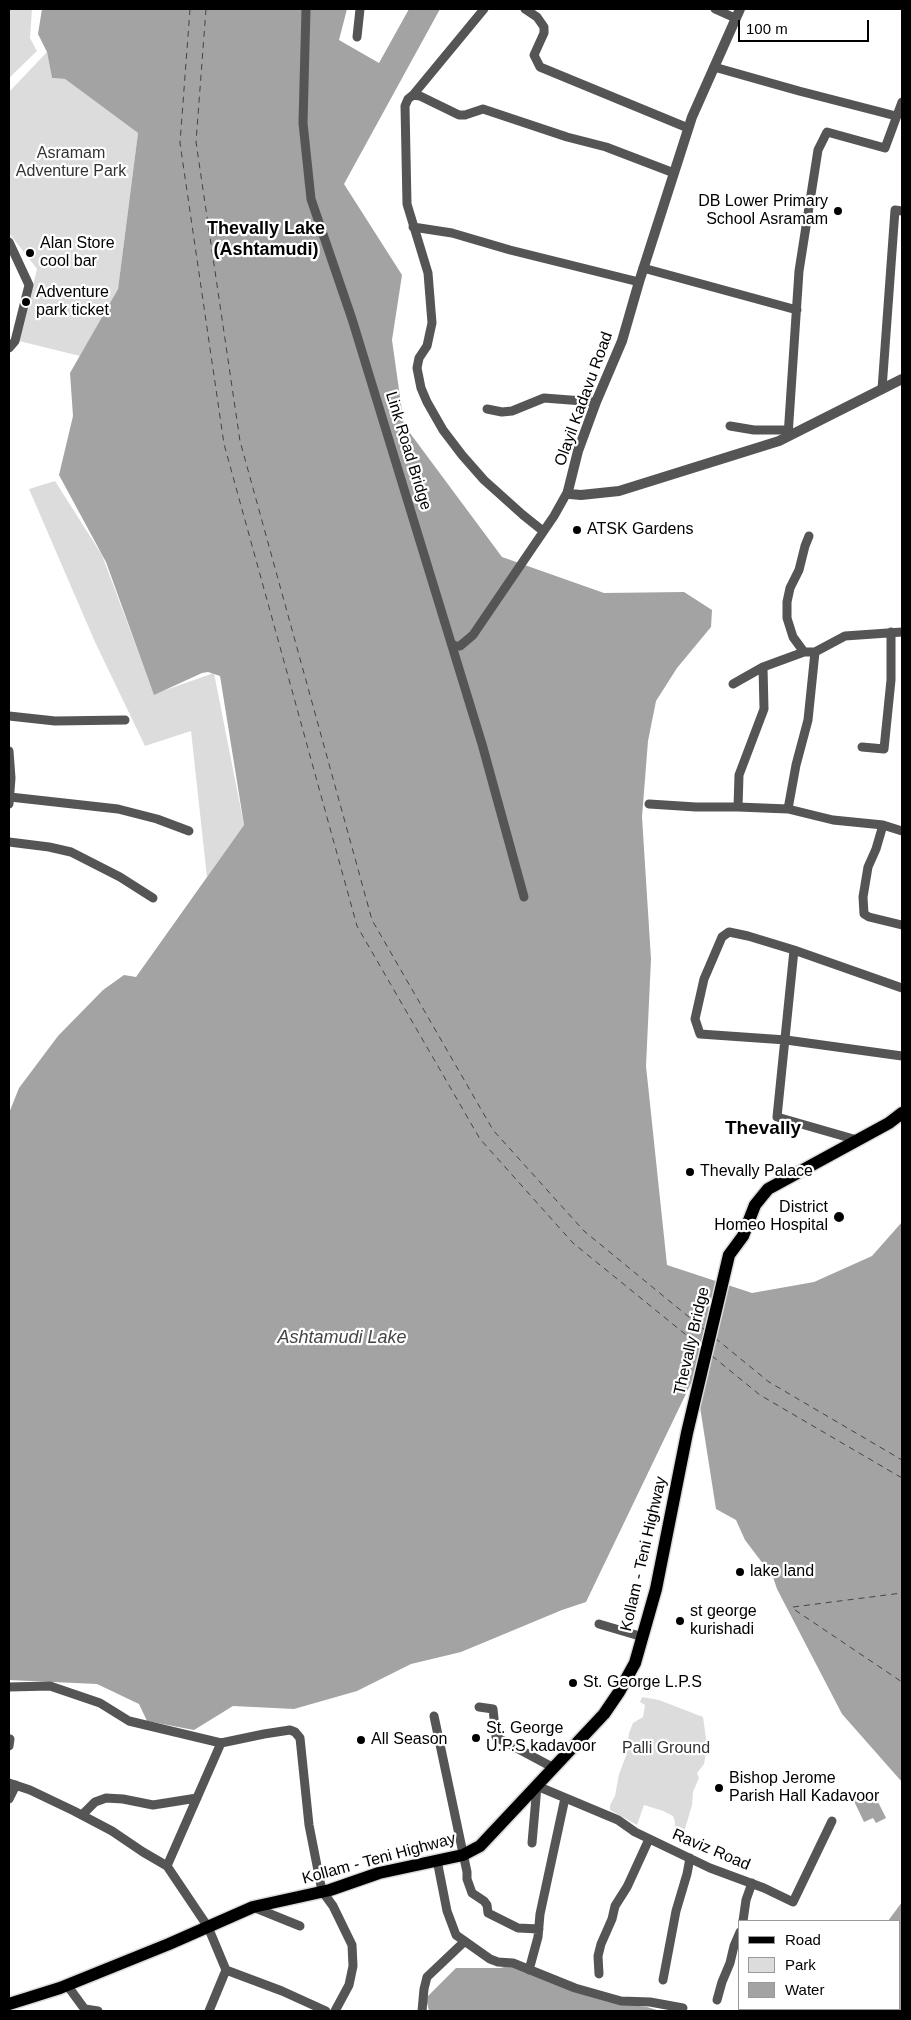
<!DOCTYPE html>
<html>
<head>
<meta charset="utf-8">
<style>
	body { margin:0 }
	#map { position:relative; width:911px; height:2020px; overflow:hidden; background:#fff; font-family:Arial,sans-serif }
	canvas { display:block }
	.frame { position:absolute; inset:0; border:10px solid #000; pointer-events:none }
	.legend { position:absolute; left:738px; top:1920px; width:162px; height:90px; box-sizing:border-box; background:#fff; border:1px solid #999; margin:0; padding:6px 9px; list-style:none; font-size:15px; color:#000 }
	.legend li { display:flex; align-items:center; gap:10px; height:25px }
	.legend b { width:25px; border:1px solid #999 }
	.scale { position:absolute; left:738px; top:20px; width:131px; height:22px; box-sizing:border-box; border:2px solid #000; border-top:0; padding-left:6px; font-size:15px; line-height:18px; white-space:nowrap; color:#000; -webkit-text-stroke:4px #fff; paint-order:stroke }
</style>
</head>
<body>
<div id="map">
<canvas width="911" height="2020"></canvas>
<div class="frame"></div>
<ul class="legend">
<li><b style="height:6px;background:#000"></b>Road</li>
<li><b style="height:14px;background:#dcdcdc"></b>Park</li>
<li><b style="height:14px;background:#a3a3a3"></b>Water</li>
</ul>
<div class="scale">100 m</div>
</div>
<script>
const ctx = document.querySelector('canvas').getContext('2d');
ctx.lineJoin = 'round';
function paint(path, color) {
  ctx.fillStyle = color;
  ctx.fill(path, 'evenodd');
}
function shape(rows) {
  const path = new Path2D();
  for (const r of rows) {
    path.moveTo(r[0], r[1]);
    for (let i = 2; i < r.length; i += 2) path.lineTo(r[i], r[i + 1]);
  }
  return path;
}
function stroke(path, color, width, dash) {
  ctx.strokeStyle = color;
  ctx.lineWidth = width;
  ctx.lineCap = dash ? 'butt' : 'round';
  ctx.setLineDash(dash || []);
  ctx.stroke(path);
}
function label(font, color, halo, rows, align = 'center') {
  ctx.font = font + ' Arial,sans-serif';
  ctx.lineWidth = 4.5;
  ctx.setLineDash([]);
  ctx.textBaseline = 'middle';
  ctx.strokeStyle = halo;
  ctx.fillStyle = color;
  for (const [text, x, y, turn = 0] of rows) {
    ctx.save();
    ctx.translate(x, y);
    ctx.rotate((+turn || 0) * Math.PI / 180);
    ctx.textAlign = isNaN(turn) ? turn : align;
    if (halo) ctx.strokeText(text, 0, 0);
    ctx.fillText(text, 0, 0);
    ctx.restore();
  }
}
const green = shape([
	[9,9,32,9,30,38,37,51,9,78],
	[47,52,52,78,65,79,138,133,118,289,80,356,19,341,37,269,9,233,9,92],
	[55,481,102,555,154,694,214,673,244,825,207,877,191,731,145,746,95,642,29,489],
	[642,1697,659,1700,703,1717,707,1746,704,1764,697,1773,699,1778,693,1792,692,1805,682,1839,674,1836,675,1822,673,1816,663,1811,644,1805,637,1825,610,1810,610,1805,615,1796,619,1774,626,1756,629,1733,633,1723,643,1717,645,1705,640,1702]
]);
const water = shape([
	[42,9,347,9,339,40,379,63,409,9,440,9,344,184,402,275,392,340,404,425,502,557,604,593,684,592,712,610,711,627,677,668,656,701,648,741,642,817,651,959,646,1066,667,1265,752,1293,814,1282,872,1256,902,1222,902,1782,842,1714,777,1589,773,1577,745,1540,736,1520,716,1509,695,1375,586,1602,562,1610,461,1652,411,1664,357,1691,294,1709,233,1706,194,1730,147,1721,139,1704,97,1684,9,1680,9,1113,19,1088,58,1036,103,990,124,975,136,977,244,825,220,676,208,672,202,673,154,695,106,562,59,475,73,416,70,373,118,289,138,133,65,79,52,78,47,52,38,34],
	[872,1790,886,1818,876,1823,873,1818,864,1822,853,1799],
	[902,1902,902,2011,791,2011,802,2009,900,2009,900,1921,888,1921],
	[513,1965,622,2004,647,2007,660,2011,429,2011,426,1998,456,1968,500,1968]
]);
const ferry = shape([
	[190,9,180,143,224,444,357,926,480,1139,573,1243,701,1347],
	[206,9,196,142,240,441,372,920,493,1130,584,1231,706,1331],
	[715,1338,769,1382,902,1460],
	[712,1356,760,1395,902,1478],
	[793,1607,902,1593],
	[795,1610,902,1682]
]);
const minor = shape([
	[306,9,303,123,311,199,352,319,482,744,524,897],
	[525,9,537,17,544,27,544,33,534,55,540,67,688,128],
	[715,9,735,18],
	[357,37,360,9],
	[714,67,799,91,896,116],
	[413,95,484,9],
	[413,227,452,233,510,250,639,282],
	[9,242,29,285,15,341,9,348],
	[643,268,797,310],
	[882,389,895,210,902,211],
	[487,409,502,412,512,411,544,398,596,402],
	[730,426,754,430,789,430],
	[788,436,799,271,818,150,827,132,885,148,902,102],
	[543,531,523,515,484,480,462,455,443,430,427,402,421,388,417,368,419,358,427,346,432,323,428,273,407,204,405,106,408,99,413,95,420,96,459,115,465,115,483,109,567,137,606,147,674,173],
	[451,643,455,646,460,646,473,635,554,516,568,491],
	[804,652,793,637,787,618,787,602,790,588,799,570,805,546,809,536],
	[763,667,764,709,739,775,738,807,788,809,833,820,883,825,902,831],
	[733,684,763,667,804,652,815,652,845,636,902,632],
	[9,716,55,721,125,720],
	[862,747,884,749,891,680,891,632],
	[9,751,11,778,9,804],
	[10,797,118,809,157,819,189,831],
	[649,804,696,807,738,807],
	[788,809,796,765,808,720,815,652],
	[883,825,876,849,868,867,863,897,864,914,869,917,902,925],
	[9,842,49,847,71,852,120,877,153,898],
	[794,950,777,1117,857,1140],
	[902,988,794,950,748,936,729,932,722,937,704,979,695,1019,700,1034,786,1040,902,1056],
	[599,1624,643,1637],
	[9,1687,50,1686,100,1703,129,1721,221,1743,264,1734,290,1730,295,1732,300,1738,309,1825,322,1891,333,1906,352,1945,353,1966,349,1985,335,2011],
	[479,1707,493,1709,496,1737,554,1768],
	[434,1716,467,1872,467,1879,472,1893,484,1901,487,1905,488,1913,518,1928,539,1929],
	[9,1746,10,1739],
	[9,1783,30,1790,74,1811,112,1831,143,1852,167,1866,208,1927,226,1970,209,2011],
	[9,1799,16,1785],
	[82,1815,95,1802,106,1798,123,1799,153,1805,197,1798],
	[532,1843,537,1786,618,1820,635,1832,710,1868,764,1888,793,1902,832,1821],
	[437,1860,447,1911,456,1935,490,1959,498,1962,513,1963,575,1988,621,2001,650,2002,683,2008],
	[167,1866,221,1743],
	[253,1907,300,1926],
	[743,1921,746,1900,752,1883],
	[226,1970,282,1991,326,2011],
	[529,1970,538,1937,540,1914,565,1798],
	[599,1974,598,1956,601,1944,612,1919,615,1906,627,1887,649,1839],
	[663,1980,676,1911,687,1874,690,1858],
	[67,1985,86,2011],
	[717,2000,722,1982,730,1963,734,1946,740,1932],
	[85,2009,98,2011],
	[422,2011,424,1989,427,1977,465,1941]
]);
const tertiary = shape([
	[740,9,692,117,639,282,622,341,596,402,578,451,568,491,570,494,581,495,619,491,779,441,902,379]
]);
const primary = shape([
	[9,2004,60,1988,169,1944,253,1907,330,1890,379,1873,463,1855,480,1846,604,1714,619,1692,635,1663,656,1589,687,1433,729,1255,743,1236,755,1205,768,1189,889,1123,902,1113]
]);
const markers = [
	[838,211,5,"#000"],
	[30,253,5,"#000"],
	[26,302,5,"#000"],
	[577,530,5,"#000"],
	[690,1172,5,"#000"],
	[839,1217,6,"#000"],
	[740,1572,5,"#000"],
	[680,1621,5,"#000"],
	[573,1683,5,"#000"],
	[476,1738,5,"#000"],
	[361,1740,5,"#000"],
	[719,1788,5,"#000"]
];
const parkNames = [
	["Asramam",71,154],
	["Adventure Park",71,172],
	["Palli Ground",666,1749]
];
const poiNames = [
	["DB Lower Primary",828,202,"right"],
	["School Asramam",828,220,"right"],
	["Alan Store",40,244],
	["cool bar",40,262],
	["Adventure",36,293],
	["park ticket",36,311],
	["ATSK Gardens",587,530],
	["Thevally Palace",700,1172],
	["District",828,1208,"right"],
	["Homeo Hospital",828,1226,"right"],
	["lake land",750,1572],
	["st george",690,1612],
	["kurishadi",690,1630],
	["St. George L.P.S",583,1683],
	["St. George",486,1729],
	["U.P.S kadavoor",486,1747],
	["All Season",371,1740],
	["Bishop Jerome",729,1779],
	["Parish Hall Kadavoor",729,1797]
];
const streetNames = [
	["Olayil Kadavu Road",584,399,-70],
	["Link Road Bridge",408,451,73],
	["Thevally Bridge",692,1341,-77],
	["Kollam - Teni Highway",644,1554,-77],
	["Raviz Road",711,1850,23],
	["Kollam - Teni Highway",379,1859,-15]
];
const neighbourhoodNames = [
	["Thevally Lake",266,229],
	["(Ashtamudi)",266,250]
];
const waterNames = [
	["Ashtamudi Lake",342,1338]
];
const quarterNames = [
	["Thevally",763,1129]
];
paint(green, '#dcdcdc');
paint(water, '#a3a3a3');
stroke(ferry, '#444', 1, [6, 5]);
stroke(primary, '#dbdbdb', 15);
stroke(minor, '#555', 9);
stroke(tertiary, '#555', 10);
stroke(primary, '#000', 12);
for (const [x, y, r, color] of markers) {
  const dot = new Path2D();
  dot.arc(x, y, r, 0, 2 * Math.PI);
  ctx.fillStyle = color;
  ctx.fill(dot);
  stroke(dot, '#fff', 2);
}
label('16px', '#333', '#fff', parkNames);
label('16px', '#000', '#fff', poiNames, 'left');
label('16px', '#000', '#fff', streetNames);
label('bold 18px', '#000', '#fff', neighbourhoodNames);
label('italic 18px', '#444', '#fff', waterNames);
label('bold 19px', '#000', '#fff', quarterNames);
</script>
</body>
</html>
